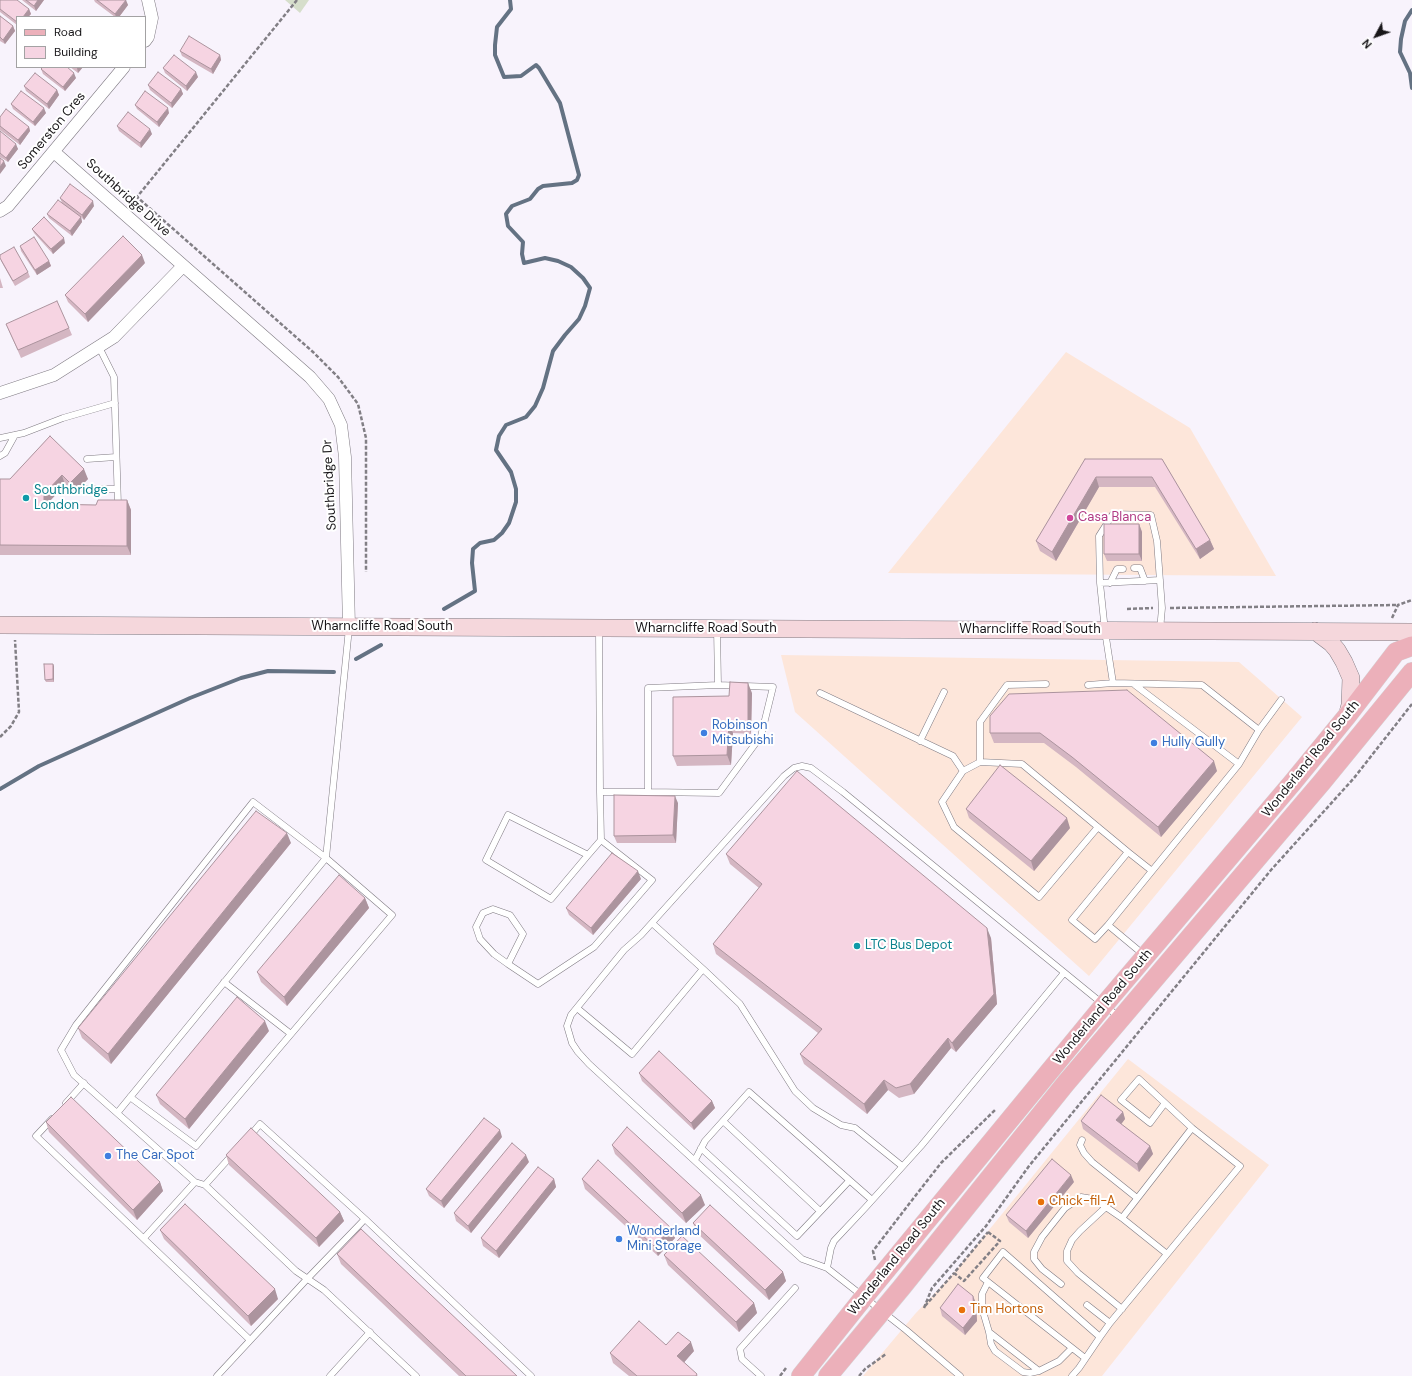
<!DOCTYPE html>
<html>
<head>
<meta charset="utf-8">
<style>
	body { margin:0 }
	#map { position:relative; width:1412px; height:1376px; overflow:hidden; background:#f8f3fc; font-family:"DM Sans",sans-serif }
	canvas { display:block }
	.legend { position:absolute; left:16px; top:16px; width:130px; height:52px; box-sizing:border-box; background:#fff; border:1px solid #a3a2a3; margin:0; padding:5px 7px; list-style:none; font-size:12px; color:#181619 }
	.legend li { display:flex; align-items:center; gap:8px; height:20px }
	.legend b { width:20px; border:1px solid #a3a2a3 }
	.north { position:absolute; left:1356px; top:16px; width:40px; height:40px; -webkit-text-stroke:3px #fff; paint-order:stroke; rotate:229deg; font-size:11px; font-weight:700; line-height:16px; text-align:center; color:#181619 }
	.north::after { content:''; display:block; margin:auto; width:14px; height:18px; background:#181619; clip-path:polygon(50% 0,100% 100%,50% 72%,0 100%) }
</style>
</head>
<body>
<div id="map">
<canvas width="1412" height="1376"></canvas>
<ul class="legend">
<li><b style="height:5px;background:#ecb0ba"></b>Road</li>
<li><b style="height:11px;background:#f6d4e2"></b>Building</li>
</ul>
<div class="north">N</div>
</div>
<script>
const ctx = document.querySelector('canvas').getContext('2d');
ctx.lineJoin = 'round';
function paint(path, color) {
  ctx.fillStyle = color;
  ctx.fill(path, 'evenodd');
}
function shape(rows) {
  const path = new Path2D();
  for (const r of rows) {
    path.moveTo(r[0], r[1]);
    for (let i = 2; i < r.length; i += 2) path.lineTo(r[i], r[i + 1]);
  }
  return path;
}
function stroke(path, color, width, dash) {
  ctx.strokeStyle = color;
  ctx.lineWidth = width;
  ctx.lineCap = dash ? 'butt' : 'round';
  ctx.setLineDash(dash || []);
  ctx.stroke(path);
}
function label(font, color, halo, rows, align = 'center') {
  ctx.font = font + ' "DM Sans",sans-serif';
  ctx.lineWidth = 4;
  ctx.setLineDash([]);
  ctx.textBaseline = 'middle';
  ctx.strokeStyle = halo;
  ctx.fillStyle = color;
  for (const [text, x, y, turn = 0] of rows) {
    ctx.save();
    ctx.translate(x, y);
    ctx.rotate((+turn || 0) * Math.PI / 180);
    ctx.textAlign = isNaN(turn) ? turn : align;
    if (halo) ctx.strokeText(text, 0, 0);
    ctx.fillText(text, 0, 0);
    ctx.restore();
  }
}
const commercial = shape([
	[1066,352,1190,428,1276,576,888,573],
	[781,655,1239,662,1302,717,1089,976,795,712],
	[1128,1059,1269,1165,1102,1376,863,1376,915,1314,954,1273]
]);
const green = shape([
	[285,0,309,0,300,13]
]);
const stream = shape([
	[1412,10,1405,21,1401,39,1400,52,1410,73,1412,88],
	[444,609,475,591,472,563,473,549,480,543,494,540,502,533,509,523,516,502,516,489,511,472,496,450,499,436,506,425,526,417,535,406,543,388,553,351,565,335,579,319,585,306,590,288,583,278,571,267,558,261,545,258,524,263,522,254,523,242,508,226,506,214,512,206,530,199,538,189,543,186,572,183,577,180,579,175,560,103,539,68,536,65,521,76,504,77,495,55,495,45,497,27,511,9,510,0],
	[356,659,381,645],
	[0,789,39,766,190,698,241,678,268,671,334,672]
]);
const path = shape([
	[297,0,137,197,313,352,338,377,358,404,366,438,366,572],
	[1170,608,1398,605],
	[1127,609,1153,608],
	[1392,618,1398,605,1412,600],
	[0,737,11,726,19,712,15,640],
	[988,1232,1000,1241,964,1281,954,1273,988,1232],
	[875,1260,873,1251,909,1204,941,1163,996,1109],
	[925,1306,954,1273],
	[924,1308,932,1288,986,1226,1029,1166,1271,870,1354,778,1412,704],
	[780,1376,786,1368],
	[859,1376,865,1369,886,1354]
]);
const service = shape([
	[99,347,114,377,118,505],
	[0,438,24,433,63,418,115,403],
	[0,456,5,453,15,435],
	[87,459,116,457],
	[84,489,117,489],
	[1134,568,1140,568,1145,581],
	[1100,583,1160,580],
	[1110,583,1117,569,1123,569],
	[349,628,326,858,253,802,76,1025,61,1050,74,1075,195,1182,205,1185,296,1271,324,1290,416,1376],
	[717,629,718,685],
	[599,630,600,792,648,792,648,688,718,685,773,687,761,736,719,793,648,792],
	[1113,683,1105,631,1100,583,1099,536,1113,514,1151,515,1157,541,1162,608,1160,630],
	[1046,684,1007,685,980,722,980,762,1022,764,1128,852,1072,920,1095,939,1108,925],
	[1088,685,1113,683,1202,685,1259,730,1239,764,1108,925,1144,955],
	[1135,685,1239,764],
	[820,693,953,756,963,771],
	[1259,730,1281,700],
	[920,741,944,692],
	[980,762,963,771,942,802,954,827,1039,897,1098,827],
	[1128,852,1152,871],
	[588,855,508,815,486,860,551,899,588,855,601,840,600,792],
	[508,964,494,954,480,939,476,927,483,913,493,909,510,915,523,934,508,964,538,984,594,947,652,880,601,840],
	[703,969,740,1004,795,1091,813,1108,841,1125,855,1128,902,1166],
	[1064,973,921,1146,865,1208,834,1241,831,1248,827,1268,802,1259,589,1064,578,1052,572,1043,567,1026,571,1015,624,950,641,935,784,776,794,768,802,766,811,768,843,792,1120,1018],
	[577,1008,632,1054,703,969,652,923],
	[130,1097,196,1146,291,1034,224,982],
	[66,1103,84,1083],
	[118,1112,326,858,392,915,291,1034],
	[52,1119,36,1136,250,1340],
	[723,1121,820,1211],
	[249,1137,260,1124,365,1219,531,1376],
	[1082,1140,1080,1145,1084,1153,1092,1162,1137,1198],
	[701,1148,797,1236,849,1181],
	[695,1160,705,1141,749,1092,872,1200],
	[205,1185,232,1155],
	[1122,1218,1167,1254],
	[144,1238,195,1182],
	[827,1268,906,1330,960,1376],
	[988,1282,982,1294,982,1308,989,1332,991,1344,995,1351,1023,1372,1030,1373,1039,1371,1059,1361,1072,1348],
	[1061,1284,1042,1269,1034,1259,1034,1252,1042,1237,1065,1208,1081,1197,1093,1199,1106,1207],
	[1087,1305,1110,1323],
	[1122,1309,1078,1273,1067,1261,1067,1251,1072,1240,1080,1231,1106,1207,1122,1218,1192,1128],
	[989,1332,1039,1371],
	[1100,1337,1110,1323,1240,1166,1192,1128,1165,1103,1139,1079,1121,1100,1150,1123,1165,1103],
	[217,1376,307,1279,365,1219],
	[330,1376,370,1332],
	[761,1376,742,1359,740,1349,795,1288],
	[1072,1376,1079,1368,1100,1337,1003,1252,983,1278,1085,1358]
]);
const minor = shape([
	[145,41,148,37,152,18,148,0],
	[54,152,310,377,329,399,341,425,345,457,349,627],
	[0,211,8,206,124,67],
	[0,393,54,375,114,337,183,266]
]);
const secondary = shape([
	[0,625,1412,632],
	[1315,631,1331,643,1337,650,1344,662,1351,678,1350,705,1347,716]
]);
const primary = shape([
	[801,1376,864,1297,1104,1005,1293,782,1347,716,1396,652,1412,646],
	[828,1376,902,1287,1066,1083,1322,782,1412,672]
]);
const wall = shape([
	[0,0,29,9,31,14,28,17,17,17,17,25,0,12],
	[22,0,44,0,36,11],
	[94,0,125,0,128,5,119,17,115,17,95,2],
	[0,16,13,26,15,31,5,44,0,41],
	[180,51,220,55,221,60,213,74,182,56],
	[70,67,83,67,78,73],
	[163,68,198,77,187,91,165,73],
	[41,69,76,78,65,91,43,74],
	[148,85,181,89,183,94,172,108,150,90],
	[24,86,57,90,59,95,49,109,26,91],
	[11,104,46,113,35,126,13,109],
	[135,105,169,113,159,127,137,109],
	[0,117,29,127,30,131,20,145,0,130],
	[117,126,152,134,141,148,119,131],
	[0,131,18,149,8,162,0,157],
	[60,198,94,206,84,220,81,217,82,222,72,236,49,218,47,214,62,203],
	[32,229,65,243,53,254,34,233],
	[20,246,49,261,51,266,37,275,21,251],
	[0,255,28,272,30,277,15,286,1,261],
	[145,263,88,322,68,302,65,295],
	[0,278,3,288,0,288],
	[6,324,69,328,72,335,21,358],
	[50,436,88,479,74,493,65,485,47,504,96,505,127,500,131,510,131,555,0,555,0,479,10,479],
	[1085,459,1162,459,1210,540,1214,549,1200,559,1155,487,1099,487,1056,561,1040,551,1036,541],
	[1139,524,1142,532,1142,561,1107,561,1104,554],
	[54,666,54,682,46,682,45,680],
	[752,693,751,734,733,733,731,765,677,766,673,756,729,696],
	[1009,694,1217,771,1161,837,1076,767,1044,743,994,743,990,733],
	[678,803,676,843,617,843,614,836],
	[966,809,1070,828,1034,871,969,818],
	[291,843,111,1064,82,1038,78,1028],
	[726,854,991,938,997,1004,956,1052,951,1048,914,1094,899,1098,888,1090,867,1114,804,1064,800,1054,818,1033,716,954,713,944,759,888,730,864],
	[641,879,593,935,569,915,566,908],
	[365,898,369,908,287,1006,261,982,257,972],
	[269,1031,189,1129,160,1104,156,1095],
	[639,1073,712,1101,715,1108,694,1130,642,1081],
	[1123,1112,1125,1119,1121,1124,1150,1146,1153,1154,1139,1172,1083,1129,1081,1121],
	[46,1122,160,1182,163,1191,137,1220,49,1132],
	[502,1137,444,1208,429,1196,426,1189],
	[612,1145,705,1205,686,1223,615,1154],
	[226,1155,340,1212,344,1221,319,1247,229,1165],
	[529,1162,471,1233,456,1221,454,1213],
	[554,1179,556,1187,499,1258,483,1246,481,1238],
	[582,1179,671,1228,675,1238,658,1256,585,1189],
	[1074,1182,1028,1238,1009,1222,1006,1215],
	[693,1223,783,1272,786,1281,769,1300,697,1233],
	[160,1230,278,1299,251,1326,164,1239],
	[337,1254,517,1376,459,1376,341,1264],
	[664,1255,754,1303,757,1313,739,1332,668,1265],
	[976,1303,977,1321,965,1335,942,1316,940,1308],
	[666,1345,694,1351,684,1362,698,1376,629,1376,613,1363,610,1353]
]);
const shadedWall = shape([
	[38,0,44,0,36,11,34,6],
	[126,0,128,5,119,17,116,17,115,14],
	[29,9,31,14,28,17,23,17],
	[13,26,15,31,5,44,3,40],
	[220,55,221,60,213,74,211,69],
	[77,67,83,67,78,73,77,68],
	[196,72,198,77,187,91,186,86],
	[74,73,76,78,65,91,63,87],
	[181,89,183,94,172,108,171,103],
	[57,90,59,95,49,109,47,104],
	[44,108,46,113,35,126,33,122],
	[168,108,169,113,159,127,157,122],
	[29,127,30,131,20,145,18,140],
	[150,129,152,134,141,148,140,143],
	[16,144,18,149,8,162,6,158],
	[4,161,6,166,0,174,0,167],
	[93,201,94,206,84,220,82,215],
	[81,217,82,222,72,236,70,231],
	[64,238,65,243,53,254,51,249],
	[142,255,145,263,88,322,85,314],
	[49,261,51,266,37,275,35,270],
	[84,469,88,479,74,493,70,483],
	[62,475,65,485,47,504,47,514,44,504,44,494],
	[1096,477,1099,487,1056,561,1052,552],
	[127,500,131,510,131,555,127,546],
	[1139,524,1142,532,1142,561,1139,554],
	[1210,540,1214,549,1200,559,1196,549],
	[53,664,54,666,54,682,53,679],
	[748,683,752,693,751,734,748,724],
	[729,724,733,733,731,765,727,755],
	[1214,761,1217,771,1161,837,1158,827],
	[675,796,678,803,676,843,673,835],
	[1067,818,1070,828,1034,871,1031,861],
	[287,833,291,843,111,1064,108,1054],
	[638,871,641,879,593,935,591,928],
	[365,898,369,908,287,1006,284,997],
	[987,928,991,938,997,1004,956,1052,952,1043],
	[265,1021,269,1031,189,1129,185,1119],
	[948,1038,951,1048,914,1094,910,1084],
	[884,1080,888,1090,867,1114,864,1104],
	[712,1101,715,1108,694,1130,691,1123],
	[1123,1112,1125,1119,1119,1127,1116,1120],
	[500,1130,502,1137,444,1208,441,1201],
	[1150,1146,1153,1154,1139,1172,1137,1164],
	[526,1155,529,1162,471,1233,468,1226],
	[1071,1175,1074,1182,1028,1238,1026,1231],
	[554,1179,556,1187,499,1258,496,1251],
	[160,1182,163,1191,137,1220,133,1210],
	[701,1195,705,1205,686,1223,682,1213],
	[340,1212,344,1221,319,1247,316,1238],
	[671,1228,675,1238,658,1256,654,1246],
	[783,1272,786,1281,769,1300,765,1290],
	[275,1289,278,1299,251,1326,248,1316],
	[973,1296,976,1303,977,1321,965,1335,963,1328],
	[754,1303,757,1313,739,1332,736,1322],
	[691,1342,694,1351,681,1366,677,1356]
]);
const building = shape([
	[0,0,17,0,29,9,23,17,17,17,17,22,0,9,0,0],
	[26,0,38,0,34,6,26,0],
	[97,0,126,0,115,14,97,0],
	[0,16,13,26,3,40,0,37,0,16],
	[189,36,220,55,211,69,180,51,189,36],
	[174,55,196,72,186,86,163,68,174,55],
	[43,67,67,67,74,73,63,87,41,69,43,67],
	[158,72,181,89,171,103,148,85,158,72],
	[35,73,57,90,47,104,24,86,35,73],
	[21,91,44,108,33,122,11,104,21,91],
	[145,91,168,108,157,122,135,105,145,91],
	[6,109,29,127,18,140,0,126,0,117,6,109],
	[128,112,150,129,140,143,117,126,128,112],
	[0,131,16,144,6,158,0,153,0,131],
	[0,158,4,161,0,167,0,158],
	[70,184,93,201,82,215,60,198,70,184],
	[58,200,81,217,70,231,47,214,58,200],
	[44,217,64,238,51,249,32,229,44,217],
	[123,236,142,255,85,314,65,295,123,236],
	[34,237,49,261,35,270,20,246,34,237],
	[14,247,28,272,13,281,0,258,0,255,14,247],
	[57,301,69,328,18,350,6,324,57,301],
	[50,436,84,469,70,483,62,475,44,494,44,504,96,505,98,500,127,500,127,546,0,545,0,479,10,479,50,436],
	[1085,459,1162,459,1210,540,1196,549,1152,477,1096,477,1052,552,1036,541,1085,459],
	[1104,524,1139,524,1139,554,1104,554,1104,524],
	[44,664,53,664,53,679,45,680,44,664],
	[730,682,748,683,748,724,729,724,727,755,673,756,673,697,729,696,730,682],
	[1127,690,1214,761,1158,827,1072,757,1040,733,990,733,990,716,1009,694,1127,690],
	[1000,765,1067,818,1031,861,966,809,1000,765],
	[797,771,987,928,994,994,952,1043,948,1038,910,1084,896,1088,884,1080,864,1104,800,1054,822,1029,713,944,762,884,726,854,797,771],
	[614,795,675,796,673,835,614,836,614,795],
	[256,811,287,833,108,1054,78,1028,256,811],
	[612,853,638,871,591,928,566,908,612,853],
	[339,875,365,898,284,997,257,972,339,875],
	[237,997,265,1021,185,1119,156,1095,237,997],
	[659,1051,712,1101,691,1123,639,1073,659,1051],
	[1101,1095,1123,1112,1116,1120,1150,1146,1137,1164,1081,1121,1101,1095],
	[71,1097,160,1182,133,1210,46,1122,71,1097],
	[484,1118,500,1130,441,1201,426,1189,484,1118],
	[627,1127,701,1195,682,1213,612,1145,627,1127],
	[251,1128,340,1212,316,1238,226,1155,251,1128],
	[512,1143,526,1155,468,1226,454,1213,512,1143],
	[1052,1159,1071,1175,1026,1231,1006,1215,1052,1159],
	[598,1160,671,1228,654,1246,582,1179,598,1160],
	[538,1167,554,1179,496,1251,481,1238,538,1167],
	[185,1204,275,1289,248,1316,160,1230,185,1204],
	[710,1205,783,1272,765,1290,693,1223,710,1205],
	[361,1229,517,1376,466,1376,337,1254,361,1229],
	[682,1236,754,1303,736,1322,664,1255,682,1236],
	[958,1284,973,1296,974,1314,963,1328,940,1308,958,1284],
	[639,1321,666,1345,678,1332,691,1342,677,1356,697,1374,696,1376,637,1376,610,1353,639,1321]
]);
const markers = [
	[26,498,4,"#0f9aa8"],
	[1070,518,4,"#d1479c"],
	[704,733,4,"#3f7fe0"],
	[1154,743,4,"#3f7fe0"],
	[857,946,4,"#0f9aa8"],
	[108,1156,4,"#3f7fe0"],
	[1041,1202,4,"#e8710a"],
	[619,1239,4,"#3f7fe0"],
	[962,1310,4,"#e8710a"]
];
const streetNames = [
	["Somerston Cres",52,131,-50],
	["Southbridge Drive",128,198,42],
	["Southbridge Dr",330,485,-93],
	["Wharncliffe Road South",382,627],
	["Wharncliffe Road South",706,629],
	["Wharncliffe Road South",1030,630],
	["Wonderland Road South",1311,759,-51],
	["Wonderland Road South",1103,1007,-50],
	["Wonderland Road South",897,1257,-51]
];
const cultureNames = [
	["Southbridge",34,491],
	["London",34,506],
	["LTC Bus Depot",865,946]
];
const hotelNames = [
	["Casa Blanca",1078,518]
];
const shopNames = [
	["Robinson",712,726],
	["Mitsubishi",712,741],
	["Hully Gully",1162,743],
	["The Car Spot",116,1156],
	["Wonderland",627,1232],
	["Mini Storage",627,1247]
];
const foodNames = [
	["Chick-fil-A",1049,1202],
	["Tim Hortons",970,1310]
];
paint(commercial, '#fde6da');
paint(green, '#d6decb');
stroke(stream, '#647283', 4);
stroke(service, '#7f7a82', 7);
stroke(minor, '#7f7a82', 13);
stroke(secondary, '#7f7a82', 18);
stroke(primary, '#d5d5d6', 20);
stroke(path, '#827f85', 2.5, [4, 2]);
stroke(service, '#fff', 6);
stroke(minor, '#fff', 12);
stroke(secondary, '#f5d7dc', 17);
stroke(primary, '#ecb0ba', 19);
paint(wall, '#d4b6c2');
paint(shadedWall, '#ac949e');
paint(building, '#f6d4e2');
stroke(building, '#ac949e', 1);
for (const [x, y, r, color] of markers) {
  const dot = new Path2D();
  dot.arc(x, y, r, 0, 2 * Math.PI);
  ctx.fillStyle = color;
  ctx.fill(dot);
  stroke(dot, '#fff', 1.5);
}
label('13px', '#181619', '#fff', streetNames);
label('13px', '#0d838f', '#fff', cultureNames, 'left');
label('13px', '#b23c85', '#fff', hotelNames, 'left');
label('13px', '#366cbe', '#fff', shopNames, 'left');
label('13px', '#c56008', '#fff', foodNames, 'left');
</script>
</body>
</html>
